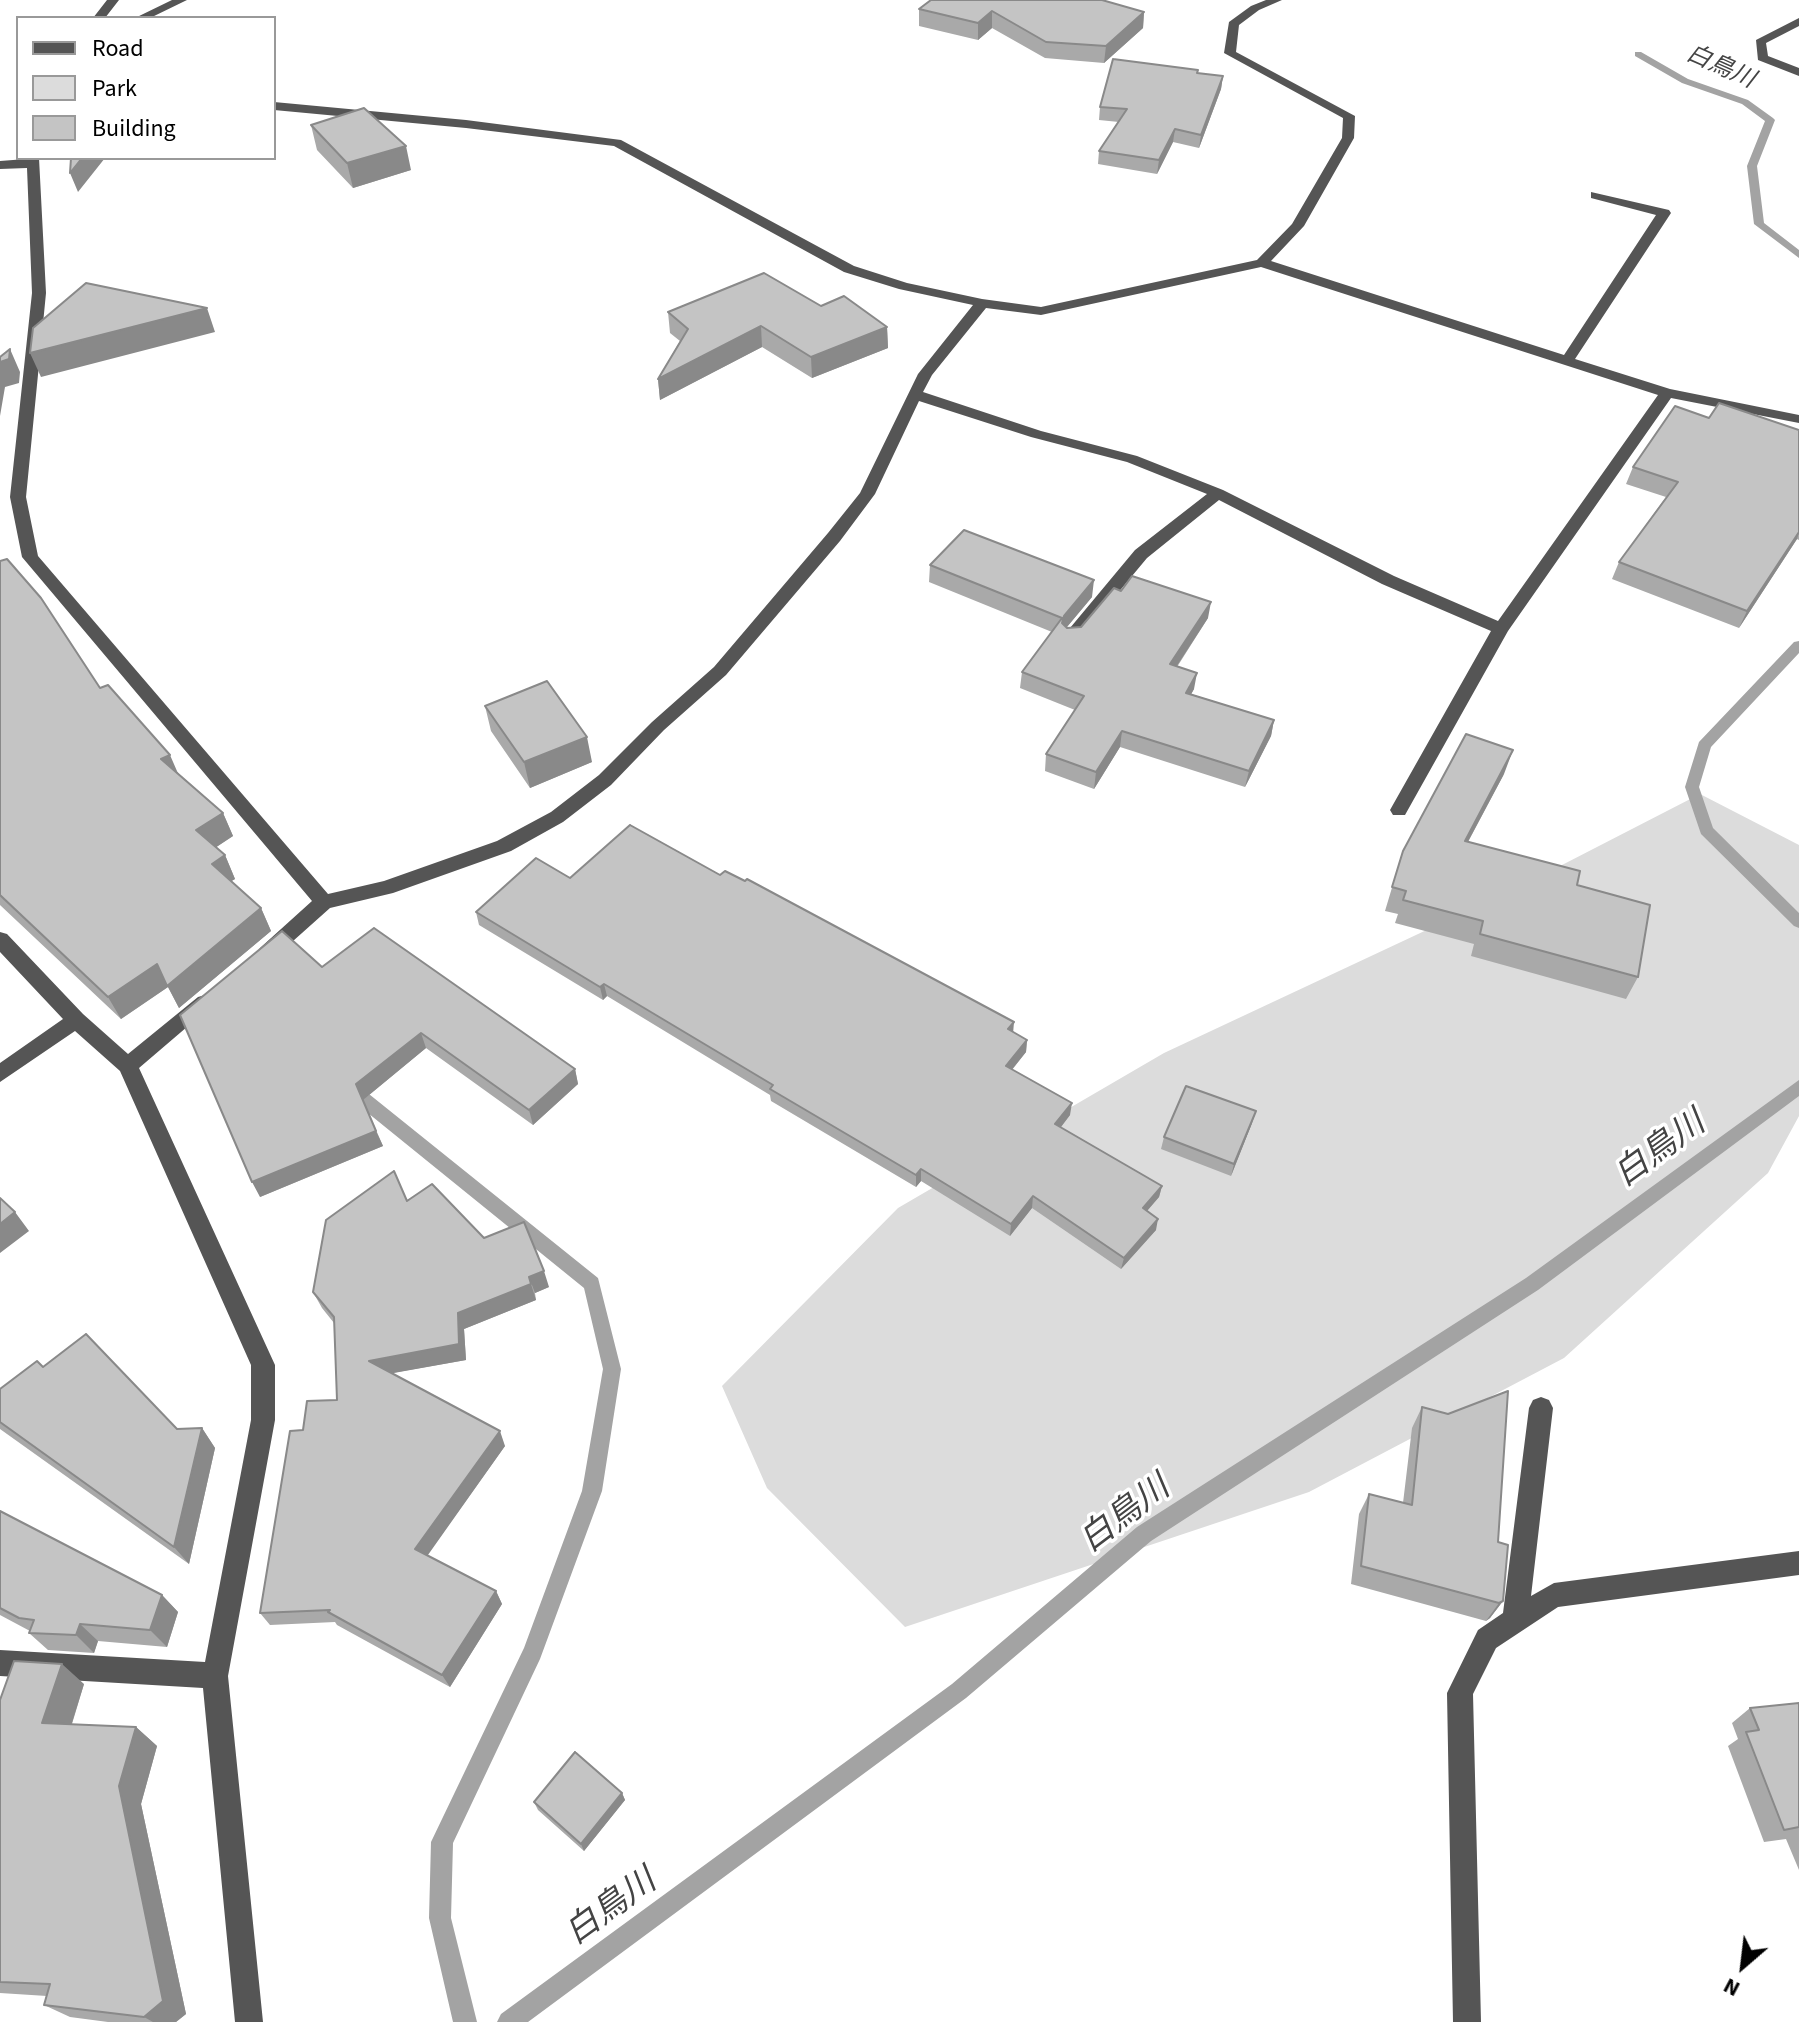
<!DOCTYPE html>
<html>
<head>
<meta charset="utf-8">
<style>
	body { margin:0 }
	#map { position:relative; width:1799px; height:2022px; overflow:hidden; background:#fff; font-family:"Source Sans 3",sans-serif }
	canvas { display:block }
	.legend { position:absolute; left:16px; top:16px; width:260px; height:144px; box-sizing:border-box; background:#fff; border:2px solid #999; margin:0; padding:10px 14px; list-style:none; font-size:24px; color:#000 }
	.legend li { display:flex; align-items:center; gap:16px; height:40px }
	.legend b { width:40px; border:2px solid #999 }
	.north { position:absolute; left:1703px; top:1926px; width:80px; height:80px; -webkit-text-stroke:6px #fff; paint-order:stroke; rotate:208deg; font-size:22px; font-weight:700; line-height:32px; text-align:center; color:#000 }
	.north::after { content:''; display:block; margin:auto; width:28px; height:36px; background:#000; clip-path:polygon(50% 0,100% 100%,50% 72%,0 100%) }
</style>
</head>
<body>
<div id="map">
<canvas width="1799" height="2022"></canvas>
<ul class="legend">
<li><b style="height:10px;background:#555"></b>Road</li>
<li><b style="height:22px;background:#dcdcdc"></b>Park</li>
<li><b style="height:22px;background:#c4c4c4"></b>Building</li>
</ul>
<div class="north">N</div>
</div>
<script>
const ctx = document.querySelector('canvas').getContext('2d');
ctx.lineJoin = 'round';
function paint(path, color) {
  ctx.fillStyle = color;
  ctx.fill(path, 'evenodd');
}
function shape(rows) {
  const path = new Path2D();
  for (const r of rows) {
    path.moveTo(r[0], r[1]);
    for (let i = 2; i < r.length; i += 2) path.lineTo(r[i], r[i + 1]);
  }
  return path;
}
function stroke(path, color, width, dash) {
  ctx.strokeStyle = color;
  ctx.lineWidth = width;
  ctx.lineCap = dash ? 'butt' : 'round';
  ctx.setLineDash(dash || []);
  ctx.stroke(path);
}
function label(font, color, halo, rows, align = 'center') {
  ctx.font = font + ' "Source Sans 3","Noto Sans JP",sans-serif';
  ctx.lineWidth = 7;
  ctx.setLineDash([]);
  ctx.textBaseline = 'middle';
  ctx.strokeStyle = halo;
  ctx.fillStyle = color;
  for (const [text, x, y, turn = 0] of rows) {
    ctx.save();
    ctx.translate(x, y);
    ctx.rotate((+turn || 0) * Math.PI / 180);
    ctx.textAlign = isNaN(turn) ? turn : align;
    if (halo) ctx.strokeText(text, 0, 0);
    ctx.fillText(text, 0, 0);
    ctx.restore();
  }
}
const green = shape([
	[1700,794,1799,845,1799,1116,1768,1173,1564,1358,1309,1492,905,1627,767,1488,722,1386,898,1208,1164,1053,1527,883]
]);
const stream = shape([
	[1635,52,1641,52,1688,79,1748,100,1773,118,1775,120,1757,166,1764,223,1799,250,1799,258,1754,224,1747,166,1765,121,1742,104,1682,83,1635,56,1635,52],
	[1799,641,1799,653,1711,747,1699,787,1713,828,1799,913,1799,928,1794,926,1701,834,1685,787,1699,742,1794,642,1799,641],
	[348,1080,354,1082,598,1278,621,1369,602,1491,540,1659,453,1843,451,1918,477,2022,453,2022,429,1918,431,1842,524,1648,582,1491,603,1369,584,1288,342,1092,340,1087,342,1082,348,1080],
	[1799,1080,1799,1096,1538,1290,1151,1541,966,1698,528,2022,497,2022,501,2014,952,1684,1137,1527,1526,1278,1799,1080]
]);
const minor = shape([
	[107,0,119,0,105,18,93,18,107,0],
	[172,0,187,0,150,18,135,18,172,0],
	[1266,0,1282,0,1259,10,1239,25,1236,52,1355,116,1354,138,1304,226,1271,261,1564,355,1656,215,1591,198,1591,192,1669,210,1671,213,1575,359,1670,389,1799,415,1799,423,1671,398,1508,631,1405,815,1393,815,1390,810,1491,631,1382,584,1219,500,1147,558,1077,642,1065,642,1063,638,1065,634,1135,550,1207,494,1127,462,1031,437,919,401,875,494,840,541,726,675,664,730,611,785,563,822,511,851,393,893,330,908,274,958,260,958,257,953,260,948,312,901,22,557,10,497,32,293,27,168,0,169,0,161,39,158,46,293,26,497,38,556,328,894,384,881,497,841,551,812,599,775,652,722,714,667,828,533,860,493,918,374,973,305,899,289,844,272,614,146,466,128,274,110,274,102,466,120,621,140,854,266,907,283,982,299,1041,307,1257,260,1292,224,1342,138,1343,118,1224,53,1229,22,1251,6,1266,0],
	[1261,267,1658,395,1498,621,1394,576,1223,490,1137,456,1041,431,923,392,932,375,986,308,1041,315,1261,267],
	[1799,18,1799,26,1766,43,1768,56,1799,68,1799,76,1758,60,1756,40,1799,18],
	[0,932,7,934,83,1014,128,1054,198,997,205,995,212,997,215,1003,139,1068,275,1365,275,1420,228,1676,263,2022,235,2022,203,1688,0,1676,0,1650,205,1662,251,1420,251,1365,120,1071,75,1031,0,1082,0,1063,63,1019,0,952,0,932],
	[1541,1397,1549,1400,1553,1408,1531,1596,1554,1583,1799,1551,1799,1575,1558,1607,1496,1648,1473,1694,1481,2022,1453,2022,1447,1693,1478,1630,1503,1613,1529,1408,1533,1400,1541,1397]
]);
const wall = shape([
	[919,9,1144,12,1143,28,1104,63,1045,58,992,28,978,40,919,26],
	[1198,70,1198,73,1223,76,1221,89,1199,148,1173,142,1157,174,1098,164,1099,151,1119,122,1099,120,1100,107],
	[311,125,411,170,353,188,317,150],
	[821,306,887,327,888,348,812,378,762,347,660,400,658,379,680,341,670,333,668,312],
	[1709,418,1799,430,1799,540,1797,539,1739,628,1612,579,1619,562,1666,497,1626,484,1633,467],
	[0,561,100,688,179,774,223,813,233,836,216,847,225,855,235,879,231,881,261,908,271,931,179,1008,168,987,121,1019,0,905],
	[930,565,1092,597,1066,628,1208,618,1177,667,1194,689,1191,694,1274,720,1271,736,1245,787,1120,747,1094,789,1045,771,1046,754,1075,710,1020,688,1022,672,1052,632,929,582],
	[485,706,592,762,530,788,491,731],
	[1504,774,1468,842,1577,885,1638,977,1626,999,1471,956,1474,944,1395,923,1398,914,1385,911,1403,851],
	[720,875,1027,1040,1026,1052,1012,1070,1070,1115,1061,1127,1162,1186,1159,1197,1147,1211,1156,1230,1121,1269,1032,1208,1010,1236,921,1181,916,1187,771,1101,770,1095,607,996,603,1000,479,925,476,912,570,878],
	[322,967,575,1069,578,1084,533,1125,426,1048,363,1100,383,1146,260,1197],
	[1252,1123,1231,1176,1161,1149,1164,1137],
	[407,1201,484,1238,549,1287,535,1293,536,1300,464,1329,466,1360,392,1373,505,1446,427,1555,496,1591,502,1604,450,1687,337,1625,335,1622,270,1625,260,1613,303,1430,337,1400,334,1323,322,1308,313,1292],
	[43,1367,177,1429,202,1428,215,1448,189,1564,0,1429,0,1389],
	[1422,1407,1498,1542,1503,1601,1490,1618,1486,1621,1351,1584,1359,1514,1369,1494,1403,1503,1412,1428],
	[0,1511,162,1595,178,1612,167,1647,98,1641,94,1653,48,1650,29,1633,30,1631,0,1615],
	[84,1684,72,1724,136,1727,157,1746,141,1804,186,2014,176,2022,108,2022,70,2017,44,2005,47,1996,0,1993,0,1700],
	[1799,1703,1799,1870,1786,1839,1764,1842,1728,1746,1738,1739,1732,1723,1750,1708],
	[622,1793,625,1800,584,1851,538,1810,534,1802]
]);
const shadedWall = shape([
	[992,11,992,28,978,40,978,23],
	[1144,12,1143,28,1104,63,1106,46],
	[1223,76,1221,89,1199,148,1201,135],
	[1175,129,1173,142,1157,174,1159,160],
	[406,146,411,170,353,188,347,163],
	[82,158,105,158,78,192,70,173],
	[207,308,215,332,41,377,30,353],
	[761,326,762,347,660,400,658,379],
	[887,327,888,348,812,378,811,357],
	[10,349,20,372,19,383,5,387,0,416,0,362],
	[1799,532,1797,539,1739,628,1747,611],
	[1094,580,1092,597,1062,633,1062,623,1064,616],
	[1211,602,1208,618,1167,681,1170,664],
	[1197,673,1194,689,1183,709,1186,693],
	[1274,720,1271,736,1245,787,1249,771],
	[1122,731,1120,747,1094,789,1096,772],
	[587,737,592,762,530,788,524,762],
	[1513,750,1504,774,1456,864,1465,841],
	[170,755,180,778,161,759],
	[223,813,233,836,206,854,196,830],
	[225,855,235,879,222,887,212,864],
	[261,908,271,931,179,1008,168,987,121,1019,108,997,157,964],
	[604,984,607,996,603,1000,600,987],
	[1014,1022,1013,1034,1008,1029],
	[421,1033,426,1048,363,1100,356,1084],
	[1027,1040,1026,1052,1005,1078,1006,1066],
	[575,1069,578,1084,533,1125,529,1110],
	[1072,1103,1070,1115,1054,1136,1055,1124],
	[1256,1111,1252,1123,1231,1176,1234,1164],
	[376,1131,383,1146,260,1197,252,1182],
	[921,1169,921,1181,916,1187,916,1175],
	[1162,1186,1159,1197,1140,1219,1143,1208],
	[1033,1196,1032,1208,1010,1236,1011,1224],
	[15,1212,29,1231,0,1253,0,1224],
	[1158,1219,1156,1230,1121,1269,1124,1258],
	[544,1271,549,1287,535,1293,529,1277],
	[531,1284,536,1300,464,1329,466,1360,377,1376,369,1361,458,1313],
	[202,1428,215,1448,189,1564,174,1547],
	[500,1431,505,1446,423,1562,415,1549],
	[496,1591,502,1604,450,1687,442,1675],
	[162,1595,178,1612,167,1647,150,1630],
	[1503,1601,1490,1618,1486,1621,1499,1603],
	[80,1624,98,1641,94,1653,76,1635],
	[62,1664,84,1684,66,1742,42,1723],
	[136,1727,157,1746,141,1804,186,2014,176,2022,153,2022,144,2017,119,1786],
	[622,1793,625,1800,584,1851,581,1844]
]);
const building = shape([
	[931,0,1102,0,1144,12,1106,46,1046,42,992,11,978,23,919,9,931,0],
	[1113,59,1198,70,1197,73,1223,76,1201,135,1175,129,1159,160,1099,151,1127,109,1100,107,1113,59],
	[364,108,406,146,347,163,311,125,364,108],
	[71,158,82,158,70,173,71,158],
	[764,273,821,306,844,296,887,327,811,357,761,326,658,379,688,329,668,312,764,273],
	[86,283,207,308,30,353,33,328,86,283],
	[10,349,9,359,0,362,0,357,10,349],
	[1719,403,1799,430,1799,532,1747,611,1619,562,1678,482,1633,467,1675,406,1709,418,1719,403],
	[964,530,1094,580,1064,616,1062,623,1067,628,1081,627,1114,588,1121,591,1132,576,1211,602,1170,664,1197,673,1186,693,1274,720,1249,771,1122,731,1096,772,1046,754,1084,696,1022,672,1062,618,930,565,964,530],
	[7,559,41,598,100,688,108,685,170,755,161,759,223,813,196,830,225,855,212,864,261,908,167,986,157,964,108,997,0,895,0,561,7,559],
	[547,681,587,737,524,762,485,706,547,681],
	[1466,734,1513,750,1465,841,1580,871,1577,885,1650,905,1638,977,1480,934,1483,921,1403,900,1406,891,1392,887,1403,851,1466,734],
	[630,825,720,875,725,871,745,881,747,879,1014,1022,1008,1029,1027,1040,1006,1066,1072,1103,1055,1124,1162,1186,1143,1208,1158,1219,1124,1258,1033,1196,1011,1224,921,1169,916,1175,770,1089,773,1085,604,984,600,987,476,912,536,858,570,878,630,825],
	[374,928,575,1069,529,1110,421,1033,356,1084,376,1131,252,1182,180,1015,282,931,322,967,374,928],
	[1186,1086,1256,1111,1234,1164,1164,1137,1186,1086],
	[394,1171,407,1201,432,1184,484,1238,524,1222,544,1271,529,1277,531,1284,458,1313,459,1344,369,1361,500,1431,415,1549,496,1591,442,1675,328,1612,330,1610,260,1613,290,1431,303,1430,307,1401,337,1400,334,1317,313,1292,326,1220,394,1171],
	[0,1198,15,1212,0,1224,0,1198],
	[86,1334,177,1429,202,1428,174,1547,0,1422,0,1389,37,1361,43,1367,86,1334],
	[1508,1391,1498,1542,1508,1545,1503,1601,1499,1603,1361,1566,1369,1494,1412,1505,1422,1407,1448,1414,1508,1391],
	[0,1511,162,1595,150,1630,80,1624,76,1635,29,1633,34,1620,19,1618,0,1608,0,1511],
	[14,1661,62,1664,42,1723,136,1727,119,1786,163,2001,144,2017,44,2005,50,1984,0,1982,0,1700,14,1661],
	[1799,1703,1799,1827,1784,1830,1746,1732,1759,1730,1750,1708,1799,1703],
	[575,1752,622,1793,581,1844,534,1802,575,1752]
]);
const farWaternames = [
	["白鳥川",1720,68,24]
];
const nearWaternames = [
	["白鳥川",1661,1151,-36],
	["白鳥川",1126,1516,-37],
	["白鳥川",612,1909,-36]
];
paint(green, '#dcdcdc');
paint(stream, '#a3a3a3');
paint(minor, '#555');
paint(wall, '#a9a9a9');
paint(shadedWall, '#898989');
paint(building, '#c4c4c4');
stroke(building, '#898989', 2);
label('italic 24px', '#444', '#fff', farWaternames);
label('italic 34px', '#444', '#fff', nearWaternames);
</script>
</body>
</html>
